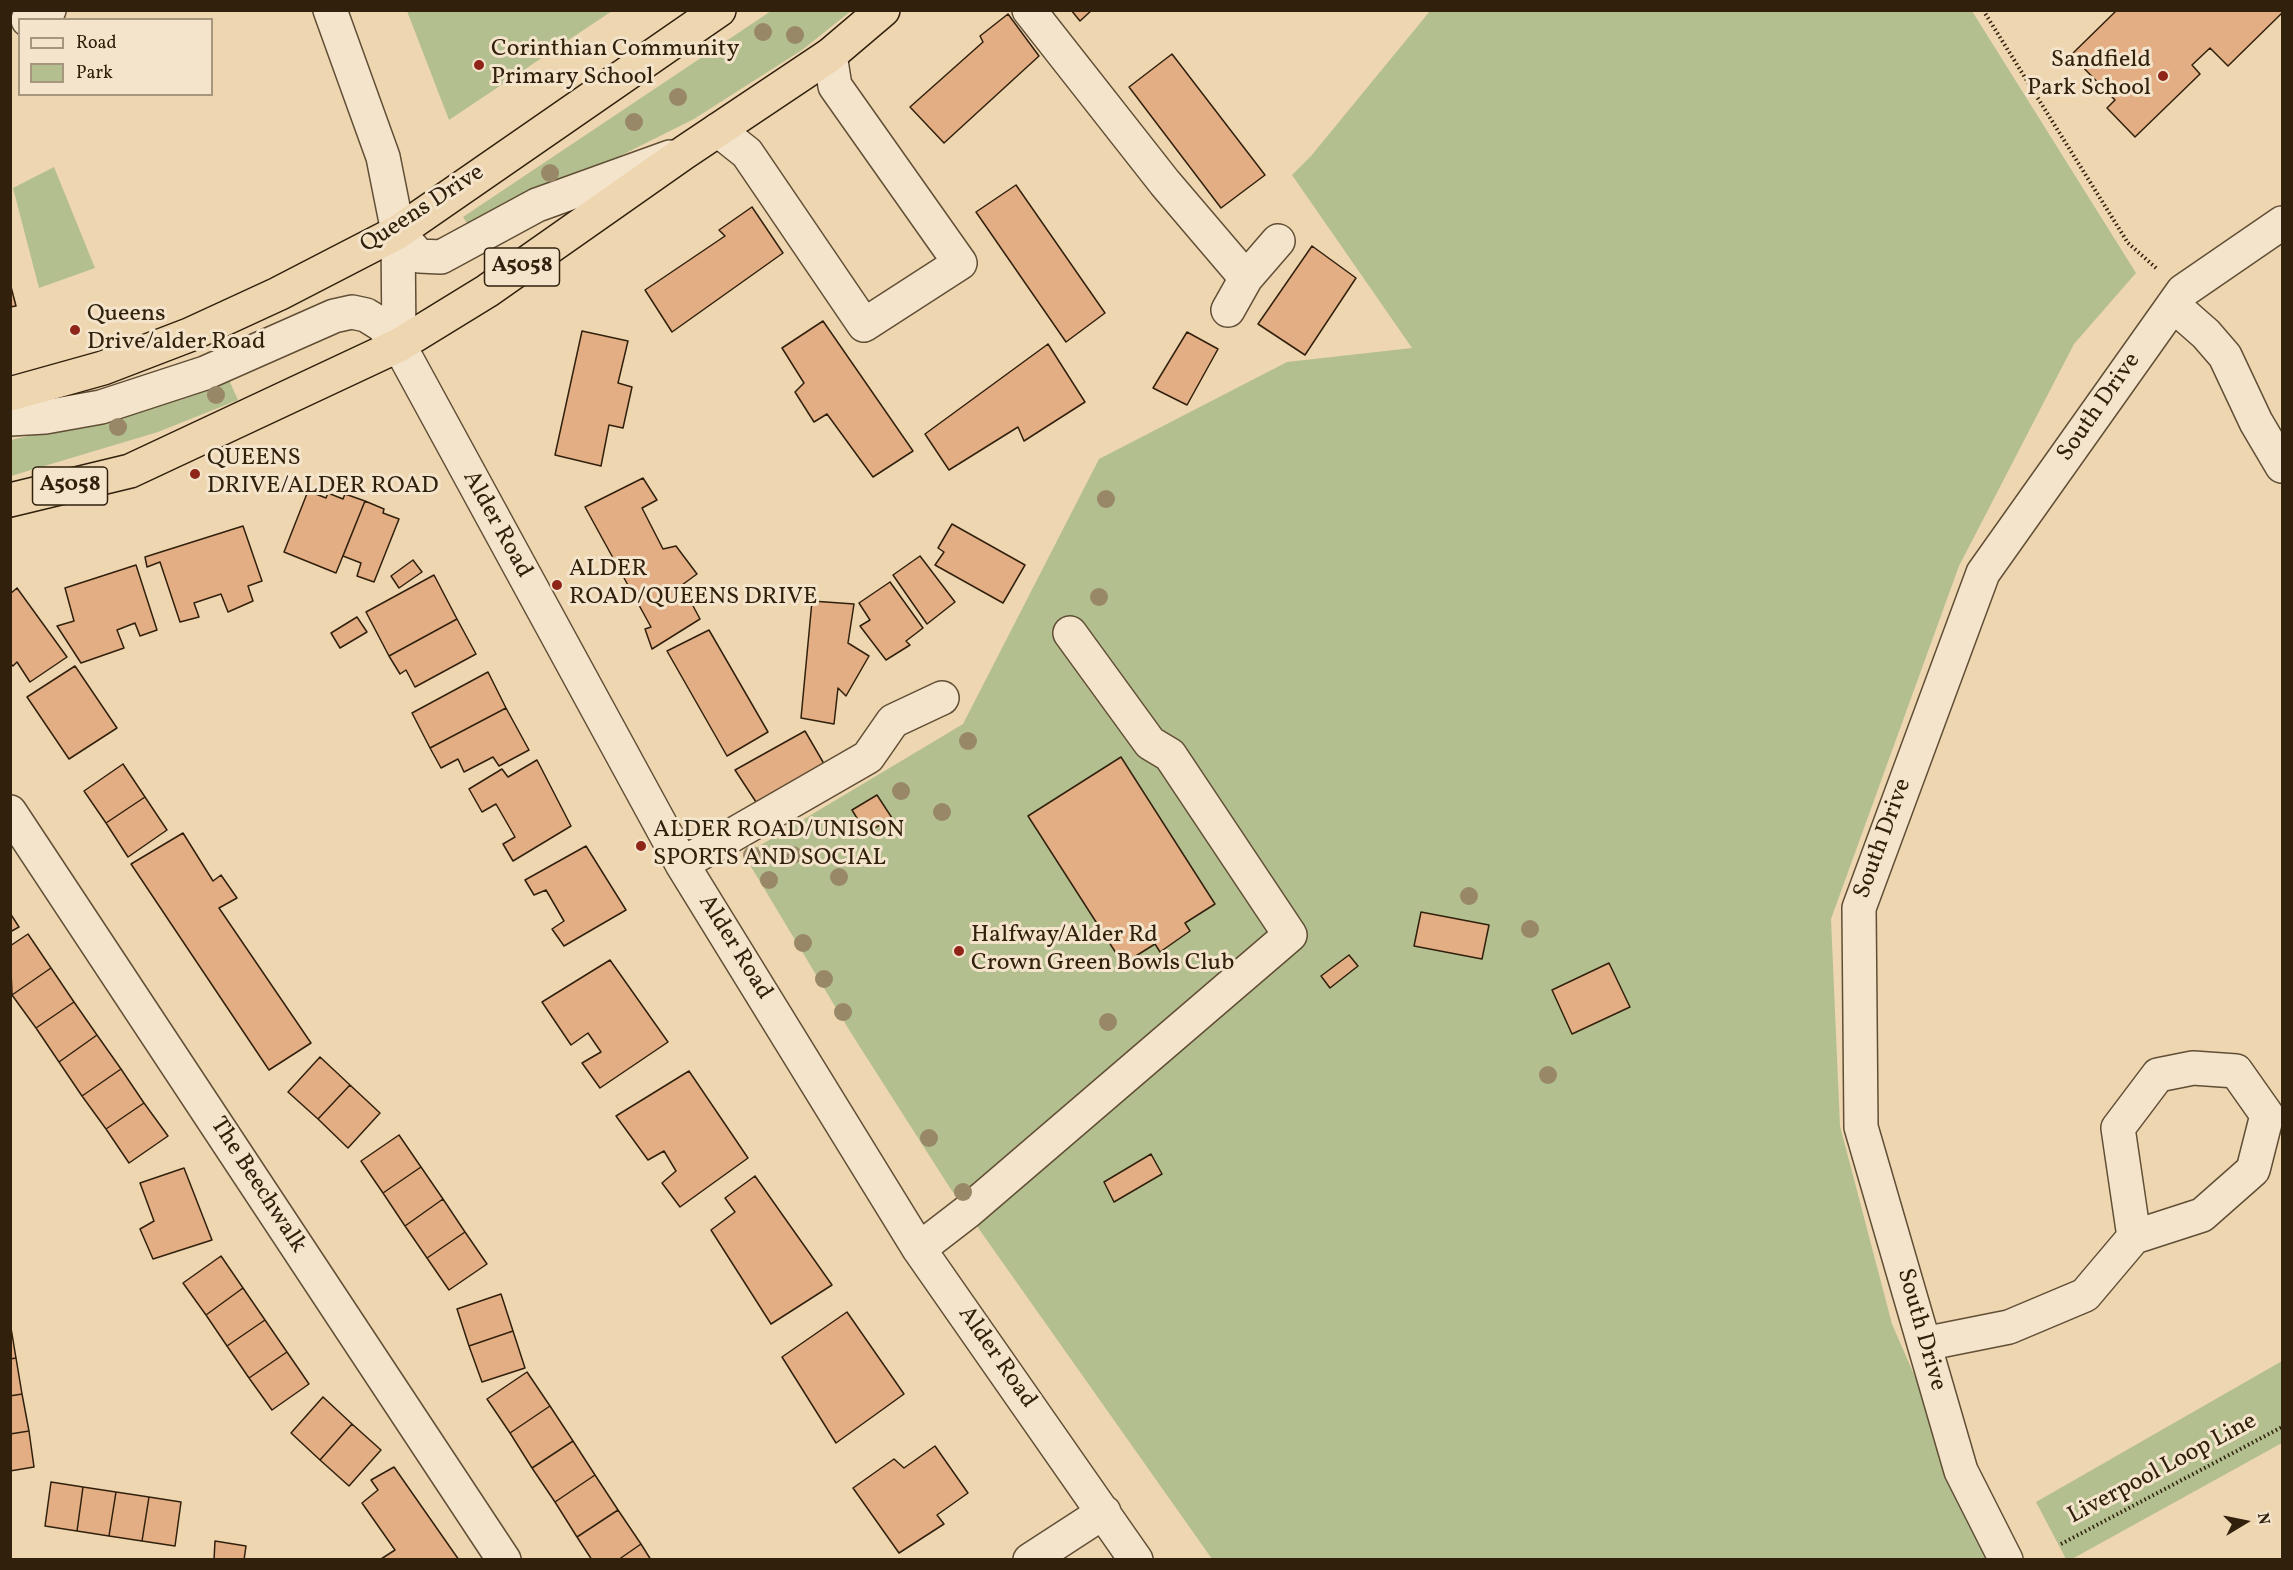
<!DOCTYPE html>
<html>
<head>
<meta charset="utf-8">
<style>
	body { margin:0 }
	#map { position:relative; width:2293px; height:1570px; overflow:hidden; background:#eed6b1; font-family:Vollkorn,serif }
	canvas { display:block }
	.frame { position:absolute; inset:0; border:12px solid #30200c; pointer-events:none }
	.legend { position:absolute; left:18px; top:18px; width:195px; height:78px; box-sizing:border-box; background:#f4e4cc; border:2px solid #a6967f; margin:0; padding:8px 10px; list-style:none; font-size:18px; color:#30200c }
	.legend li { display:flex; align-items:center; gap:12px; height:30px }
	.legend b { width:30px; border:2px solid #a6967f }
	.north { position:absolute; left:2215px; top:1492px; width:60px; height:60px; -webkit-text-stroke:4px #f4e4cc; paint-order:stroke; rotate:80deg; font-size:16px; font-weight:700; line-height:24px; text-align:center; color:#30200c }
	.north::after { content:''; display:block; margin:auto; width:21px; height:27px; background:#30200c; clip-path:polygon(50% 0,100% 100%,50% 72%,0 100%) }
</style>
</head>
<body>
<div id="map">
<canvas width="2293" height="1570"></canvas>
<div class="frame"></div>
<ul class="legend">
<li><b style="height:8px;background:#f4e4cc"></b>Road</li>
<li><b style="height:16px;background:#b4bf8f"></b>Park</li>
</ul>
<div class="north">N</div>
</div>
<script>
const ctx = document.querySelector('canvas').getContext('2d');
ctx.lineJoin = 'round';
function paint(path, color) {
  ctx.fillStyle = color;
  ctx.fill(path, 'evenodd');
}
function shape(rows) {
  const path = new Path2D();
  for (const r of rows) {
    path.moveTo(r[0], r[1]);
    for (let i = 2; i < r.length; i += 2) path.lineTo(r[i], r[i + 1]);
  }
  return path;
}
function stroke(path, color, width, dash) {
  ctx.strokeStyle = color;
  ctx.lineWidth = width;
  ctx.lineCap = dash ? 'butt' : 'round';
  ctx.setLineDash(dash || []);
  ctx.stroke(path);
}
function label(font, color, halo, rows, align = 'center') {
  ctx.font = font + ' Vollkorn,serif';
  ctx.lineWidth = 6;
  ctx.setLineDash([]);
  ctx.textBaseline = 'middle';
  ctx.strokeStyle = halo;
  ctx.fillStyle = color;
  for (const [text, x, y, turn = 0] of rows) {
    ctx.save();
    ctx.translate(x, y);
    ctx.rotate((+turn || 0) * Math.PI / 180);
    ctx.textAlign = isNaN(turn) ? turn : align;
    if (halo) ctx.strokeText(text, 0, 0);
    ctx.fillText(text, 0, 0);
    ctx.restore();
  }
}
const green = shape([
	[407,11,612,11,449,120],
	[771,11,851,11,802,50,694,119,506,213,473,233,463,217],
	[1430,11,1972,11,2136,273,2074,344,1959,566,1831,919,1840,1126,1892,1324,1964,1489,1998,1559,1212,1559,950,1188,851,1033,744,855,963,724,1099,459,1287,362,1412,348,1292,175,1311,156],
	[54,167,95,268,39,288,13,188],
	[229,380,238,400,158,432,11,476,11,440,151,408],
	[2282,1361,2282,1443,2072,1559,2066,1559,2036,1502]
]);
const building = shape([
	[1071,10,1092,10,1080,21,1071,10],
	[2117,10,2282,10,2282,13,2228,66,2210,48,2192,65,2200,74,2135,137,2107,108,2115,100,2071,55,2117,10],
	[1008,14,1039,56,944,143,910,107,983,42,980,36,1008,14],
	[1172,54,1265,175,1221,208,1129,87,1172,54],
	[1016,185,1105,313,1066,342,976,212,1016,185],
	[752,207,783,253,672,332,645,290,725,236,719,230,752,207],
	[1312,246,1356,278,1305,355,1258,324,1312,246],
	[10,283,16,306,10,307,10,283],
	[823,321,913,451,873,477,827,414,814,422,795,392,804,383,782,348,823,321],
	[582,331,628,341,618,383,632,387,623,428,609,425,601,466,555,455,582,331],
	[1187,332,1218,349,1187,405,1153,388,1187,332],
	[1048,344,1085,402,1024,441,1018,427,949,470,925,434,1048,344],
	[643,478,657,500,642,508,663,549,676,546,697,574,682,585,700,619,652,649,645,629,651,627,585,507,643,478],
	[308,491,326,498,328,493,343,499,345,494,365,501,336,573,284,552,308,491],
	[365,501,384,509,383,513,399,519,374,582,357,576,361,563,343,556,365,501],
	[952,524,1025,565,1003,603,935,565,944,552,938,548,952,524],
	[243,526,262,581,248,586,253,601,228,612,221,594,194,603,199,617,180,622,160,562,147,567,145,557,243,526],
	[920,556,955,602,927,624,893,575,920,556],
	[413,560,422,572,399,588,391,576,413,560],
	[136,565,157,630,140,636,135,623,117,630,124,648,81,663,57,626,74,621,65,588,136,565],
	[434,575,457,619,389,656,366,612,434,575],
	[890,582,923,628,906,641,910,645,886,660,860,626,870,620,859,603,890,582],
	[17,588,67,657,30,682,17,662,13,666,10,663,10,594,17,588],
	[812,601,854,604,848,643,869,656,846,696,838,688,834,724,801,718,812,601],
	[357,617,367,632,340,648,331,633,357,617],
	[457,619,476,654,415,687,406,670,400,674,389,656,457,619],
	[709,630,768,732,727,756,667,651,709,630],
	[75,666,117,728,69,759,27,697,75,666],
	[488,672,506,708,430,748,412,713,488,672],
	[506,708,529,750,499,766,493,757,464,772,458,759,441,768,430,748,506,708],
	[805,731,823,762,822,770,758,805,735,770,805,731],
	[1121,757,1215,904,1185,923,1190,931,1160,952,1155,944,1123,964,1028,816,1121,757],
	[537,760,571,826,513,861,503,844,515,837,496,804,482,812,469,789,502,769,508,777,537,760],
	[123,764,145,797,106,823,84,791,123,764],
	[877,795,892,818,866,833,852,810,877,795],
	[145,797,167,830,128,857,106,823,145,797],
	[183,833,213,881,221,875,237,898,219,908,311,1043,269,1070,131,864,183,833],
	[586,846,626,910,564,946,552,929,564,921,546,890,534,895,525,880,586,846],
	[1421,912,1489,925,1482,959,1414,946,1421,912],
	[10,913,19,927,10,932,10,913],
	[28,934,51,968,12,995,10,946,28,934],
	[1349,955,1358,966,1330,988,1321,976,1349,955],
	[610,960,668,1042,600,1088,582,1063,601,1052,588,1033,571,1045,542,1002,610,960],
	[1609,963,1630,1007,1572,1034,1552,990,1609,963],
	[51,968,74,1002,36,1028,12,995,51,968],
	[74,1002,97,1035,59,1062,36,1028,74,1002],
	[97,1035,121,1069,82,1096,59,1062,97,1035],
	[320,1057,350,1085,318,1119,288,1092,320,1057],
	[121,1069,144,1103,106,1129,82,1096,121,1069],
	[689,1071,748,1158,680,1207,662,1183,676,1171,664,1151,648,1160,616,1116,689,1071],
	[350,1085,380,1113,348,1148,318,1119,350,1085],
	[144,1103,168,1136,129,1163,106,1129,144,1103],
	[399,1135,421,1167,383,1193,361,1161,399,1135],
	[1151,1154,1162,1174,1114,1202,1104,1182,1151,1154],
	[421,1167,443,1199,405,1226,383,1193,421,1167],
	[184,1168,212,1240,153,1259,140,1229,154,1221,140,1183,184,1168],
	[755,1176,832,1285,771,1324,711,1230,735,1212,725,1198,755,1176],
	[443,1199,465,1232,427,1258,405,1226,443,1199],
	[465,1232,487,1264,449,1290,427,1258,465,1232],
	[221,1256,243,1288,206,1315,183,1283,221,1256],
	[243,1288,265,1320,227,1346,206,1315,243,1288],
	[501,1294,513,1331,469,1346,457,1309,501,1294],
	[847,1312,904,1394,836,1443,782,1357,847,1312],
	[265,1320,287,1352,249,1378,227,1346,265,1320],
	[10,1322,16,1358,10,1359,10,1322],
	[513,1331,525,1368,482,1382,469,1346,513,1331],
	[287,1352,309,1384,272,1410,249,1378,287,1352],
	[16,1358,22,1394,10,1396,10,1359,16,1358],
	[527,1372,550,1406,510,1433,487,1399,527,1372],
	[22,1394,29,1431,10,1434,10,1396,22,1394],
	[323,1397,352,1424,320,1460,291,1433,323,1397],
	[550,1406,573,1441,532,1468,510,1433,550,1406],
	[352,1424,381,1450,349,1486,320,1460,352,1424],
	[29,1431,34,1467,10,1471,10,1434,29,1431],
	[573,1441,595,1475,555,1502,532,1468,573,1441],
	[935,1446,968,1493,937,1515,944,1524,899,1553,853,1488,894,1459,904,1468,935,1446],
	[394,1467,459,1560,381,1559,395,1550,362,1503,378,1490,371,1480,394,1467],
	[595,1475,618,1510,577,1537,555,1502,595,1475],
	[51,1482,83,1487,77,1531,45,1526,51,1482],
	[83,1487,116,1492,109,1536,77,1531,83,1487],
	[116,1492,149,1497,142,1541,109,1536,116,1492],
	[149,1497,181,1502,175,1546,142,1541,149,1497],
	[618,1510,641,1544,618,1560,592,1560,577,1537,618,1510],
	[215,1541,246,1546,244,1560,214,1560,215,1541],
	[641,1544,651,1560,618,1560,641,1544]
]);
const path = shape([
	[1983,10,2128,243,2156,268],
	[2061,1544,2282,1427]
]);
const minor = shape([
	[330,10,383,157,398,232,419,256,441,257,537,205,670,157],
	[1029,10,1165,183,1246,278],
	[28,20,49,10],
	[718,130,747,153,864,325,960,263,835,86,830,55],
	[398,232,399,345,682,864,919,1249,1136,1560],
	[2173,305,2206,334,2225,356,2256,422,2282,466],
	[1228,310,1246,278,1278,241],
	[10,419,45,417,101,407,205,373,334,316,352,312,366,315,382,325,399,345],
	[10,812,504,1560],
	[682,864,868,757,893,721,942,698],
	[919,1249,967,1212,1290,935,1170,755,1150,743,1070,633],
	[1924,1344,2009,1327,2085,1295,2134,1237,2202,1215,2253,1170,2267,1115,2236,1071,2193,1068,2158,1075,2118,1128,2134,1237],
	[1030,1560,1104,1512],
	[2006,1560,1961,1471,1861,1127,1859,908,1983,573,2183,291,2282,223]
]);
const highway = shape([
	[10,394,103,368,189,335,278,294,398,232,719,10],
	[10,500,130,471,399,345,487,291,685,152,830,55,883,10]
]);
const trees = [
	[763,32],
	[795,35],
	[678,97],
	[634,122],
	[550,173],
	[216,395],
	[118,427],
	[1106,499],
	[1099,597],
	[968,741],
	[901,791],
	[942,812],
	[752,855],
	[793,855],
	[839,877],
	[769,880],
	[1469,896],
	[1530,929],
	[803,943],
	[824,979],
	[843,1012],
	[1108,1022],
	[1548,1075],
	[929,1138],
	[963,1192]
];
const markers = [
	[479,65,6,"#8f2418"],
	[2163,76,6,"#8f2418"],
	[75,330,6,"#8f2418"],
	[195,474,6,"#8f2418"],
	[557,585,6,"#8f2418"],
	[641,846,6,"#8f2418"],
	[959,951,6,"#8f2418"]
];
const shields = [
	[522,267,75],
	[70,486,75]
];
const shieldNames = [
	["A5058",522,267],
	["A5058",70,486]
];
const poiNames = [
	["Corinthian Community",491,51],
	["Primary School",491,79],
	["Sandfield",2151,62,"right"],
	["Park School",2151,90,"right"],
	["Queens",87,316],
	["Drive/alder Road",87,344],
	["QUEENS",207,460],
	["DRIVE/ALDER ROAD",207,488],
	["ALDER",569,571],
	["ROAD/QUEENS DRIVE",569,599],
	["ALDER ROAD/UNISON",653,832],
	["SPORTS AND SOCIAL",653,860],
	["Halfway/Alder Rd",971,937],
	["Crown Green Bowls Club",971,965]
];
const streetNames = [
	["Queens Drive",423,210,-33],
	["South Drive",2100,408,-55],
	["Alder Road",496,525,61],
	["South Drive",1884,839,-70],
	["Alder Road",734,948,58],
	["The Beechwalk",257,1186,57],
	["South Drive",1920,1330,74],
	["Alder Road",996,1358,55],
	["Liverpool Loop Line",2163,1470,-28]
];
paint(green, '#b4bf8f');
paint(building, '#e3ae84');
stroke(building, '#30200c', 1.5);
stroke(minor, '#604e35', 36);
stroke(highway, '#30200c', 36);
stroke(path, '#30200c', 4, [1.5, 3]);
stroke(minor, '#f4e4cc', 33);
stroke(highway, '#eed6b1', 33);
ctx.fillStyle = '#988868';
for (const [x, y] of trees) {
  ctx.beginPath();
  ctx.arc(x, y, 9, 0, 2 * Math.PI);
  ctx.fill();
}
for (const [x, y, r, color] of markers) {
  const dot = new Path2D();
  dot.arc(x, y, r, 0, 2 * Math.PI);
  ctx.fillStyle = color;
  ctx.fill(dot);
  stroke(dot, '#f4e4cc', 2);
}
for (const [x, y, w] of shields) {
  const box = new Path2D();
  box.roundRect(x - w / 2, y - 19, w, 38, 4.5);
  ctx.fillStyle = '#f4e4cc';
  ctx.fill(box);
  stroke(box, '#30200c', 1.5);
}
label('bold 22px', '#30200c', null, shieldNames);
label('24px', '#30200c', '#f4e4cc', poiNames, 'left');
label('24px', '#30200c', '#f4e4cc', streetNames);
</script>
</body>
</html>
